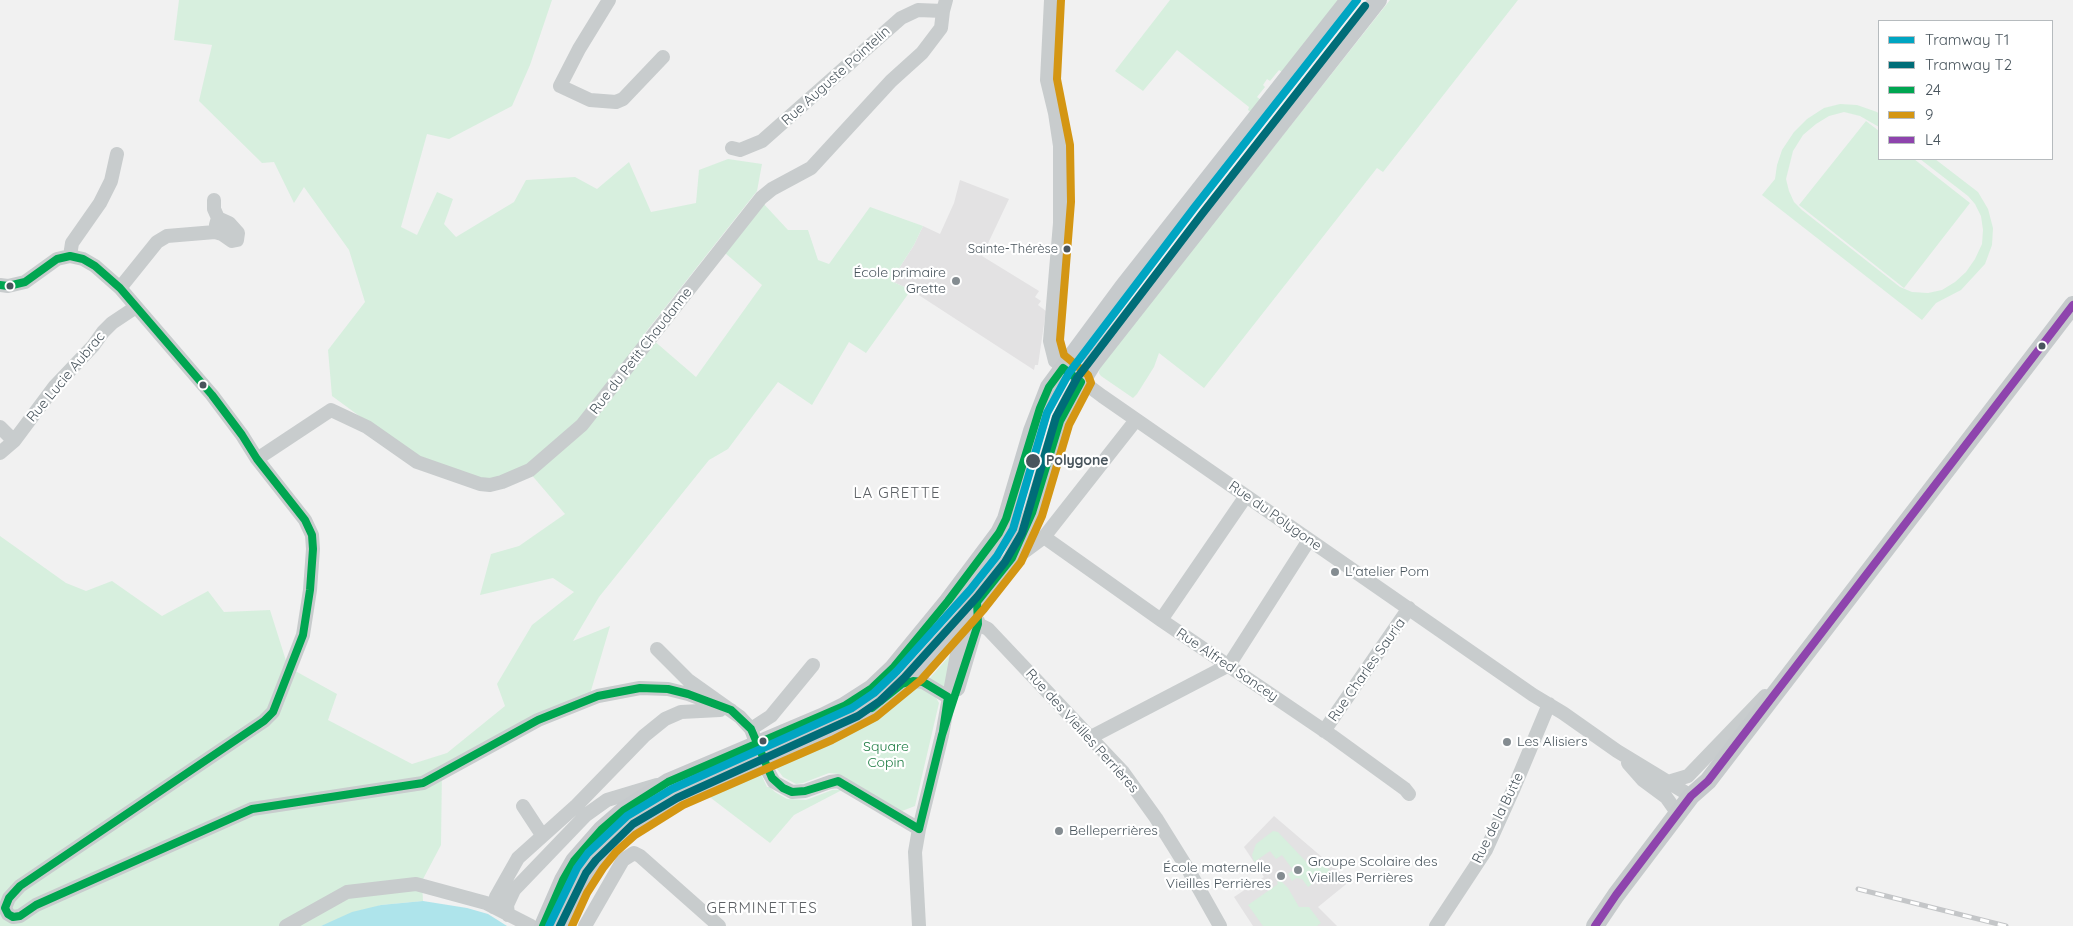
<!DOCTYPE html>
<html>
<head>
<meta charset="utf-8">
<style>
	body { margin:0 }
	#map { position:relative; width:2073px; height:926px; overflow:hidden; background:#f1f1f1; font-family:Quicksand,sans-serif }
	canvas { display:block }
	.legend { position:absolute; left:1878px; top:20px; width:175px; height:140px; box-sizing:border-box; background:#fff; border:1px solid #b6bbbe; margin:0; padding:6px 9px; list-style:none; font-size:15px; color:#49555d }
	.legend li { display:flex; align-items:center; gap:10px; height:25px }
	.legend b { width:25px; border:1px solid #b6bbbe }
</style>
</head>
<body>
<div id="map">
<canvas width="2073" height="926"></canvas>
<ul class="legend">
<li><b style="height:6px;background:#00a5c2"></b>Tramway T1</li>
<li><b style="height:6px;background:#006d78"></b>Tramway T2</li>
<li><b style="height:6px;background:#00a651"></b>24</li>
<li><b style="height:6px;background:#d49613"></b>9</li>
<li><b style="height:6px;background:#8e44ad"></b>L4</li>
</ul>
</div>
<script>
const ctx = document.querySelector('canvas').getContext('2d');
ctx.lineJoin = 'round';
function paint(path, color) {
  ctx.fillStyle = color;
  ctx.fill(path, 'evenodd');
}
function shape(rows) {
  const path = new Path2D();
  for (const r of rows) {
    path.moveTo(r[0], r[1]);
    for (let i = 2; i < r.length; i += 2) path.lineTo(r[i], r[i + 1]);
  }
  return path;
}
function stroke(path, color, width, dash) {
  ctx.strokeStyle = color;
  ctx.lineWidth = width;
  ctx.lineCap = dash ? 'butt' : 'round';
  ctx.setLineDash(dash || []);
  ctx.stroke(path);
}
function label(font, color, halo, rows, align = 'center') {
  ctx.font = font + ' Quicksand,sans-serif';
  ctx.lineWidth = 4.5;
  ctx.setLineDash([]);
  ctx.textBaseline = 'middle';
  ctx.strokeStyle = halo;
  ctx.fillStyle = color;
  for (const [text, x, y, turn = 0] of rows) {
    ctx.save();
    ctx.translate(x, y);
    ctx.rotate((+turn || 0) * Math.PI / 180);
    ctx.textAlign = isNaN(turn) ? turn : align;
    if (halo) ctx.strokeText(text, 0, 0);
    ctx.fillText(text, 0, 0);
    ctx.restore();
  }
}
const education = shape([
	[960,180,1009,199,982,256,1039,291,1035,297,1041,301,1038,305,1046,311,1038,365,1035,365,1034,370,911,290,891,281,914,245,923,226,940,234,954,203],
	[1274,816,1350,881,1318,907,1337,926,1253,926,1234,897,1264,877,1244,847]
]);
const green = shape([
	[179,0,552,0,530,65,512,106,449,139,427,134,401,227,417,235,437,192,453,199,444,224,456,237,514,202,526,180,575,177,597,189,629,162,651,212,696,203,699,170,728,159,762,164,757,191,645,333,696,377,762,285,725,253,762,202,788,230,808,230,818,260,829,264,870,207,923,226,914,245,891,281,911,290,866,353,849,342,812,405,778,382,728,449,709,460,599,597,573,641,610,626,590,694,442,767,441,845,422,881,423,901,381,905,321,926,0,926,0,536,66,583,86,591,112,581,162,616,208,591,224,612,270,610,288,667,337,694,328,720,412,764,447,753,505,706,497,684,532,625,574,592,553,578,480,595,491,554,519,546,565,514,524,466,485,483,414,456,332,396,328,350,365,302,349,250,304,187,294,203,274,162,262,163,199,101,212,45,174,40],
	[1170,0,1340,0,1283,73,1279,70,1270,81,1267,79,1263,85,1265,87,1257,97,1261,100,1251,112,1248,110,1249,107,1177,50,1143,91,1115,71],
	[1390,0,1518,0,1383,172,1377,168,1204,388,1159,353,1154,367,1137,394,1133,398,1101,376,1099,373,1100,366],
	[1840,104,1857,105,1877,112,1879,114,1879,127,1860,116,1844,112,1829,116,1816,124,1803,135,1793,151,1786,179,1789,191,1794,202,1802,210,1900,287,1912,292,1928,293,1942,290,1955,282,1966,272,1975,259,1982,244,1983,230,1981,216,1975,204,1968,196,1920,159,1935,159,1978,192,1988,209,1993,228,1992,245,1985,264,1961,290,1936,303,1922,320,1762,195,1775,179,1777,165,1782,150,1794,132,1807,119,1824,108],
	[1866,121,1879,131,1879,159,1914,159,1970,203,1904,288,1799,205],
	[951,654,945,687,942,688,929,679],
	[912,687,921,687,934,694,939,703,915,806,902,811,898,809,839,774,829,773,803,783,796,784,783,777,777,769,773,762],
	[760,772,767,787,770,787,775,792,787,799,806,800,832,790,842,790,794,815,770,843,707,795],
	[1273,831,1278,832,1313,869,1324,863,1330,871,1308,887,1302,879,1296,878,1292,881,1288,874,1293,870,1282,855,1276,859,1270,851,1254,862,1252,855,1256,844],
	[1280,880,1288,888,1299,907,1309,907,1321,923,1317,926,1263,926,1248,905,1278,884,1277,882]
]);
const water = shape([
	[423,901,467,908,488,914,507,926,321,926,352,912,381,905]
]);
const minor = shape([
	[609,0,579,49,560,86,590,100,616,102,623,99,663,57],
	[1051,0,1047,80,1055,113,1060,146,1060,223,1050,341,1055,361,1102,396,1533,695,1563,713,1617,751,1691,796],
	[732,148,740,150,762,141,901,18,918,10,943,11],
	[214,200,214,209,218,218,216,225],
	[70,256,72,243,100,203,111,181,117,154],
	[0,285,8,286,25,282,57,259,70,256,83,259,95,266,120,288,212,395,242,435,257,459,305,520,312,535,313,549,310,590,303,635,273,712,264,721,20,886,9,898,5,908,8,914,13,917,20,916,36,905,252,809,423,783,538,720,598,696,640,688,668,689,688,694,731,710],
	[120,288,157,242,167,236,215,232,222,234,232,241,237,240,238,233,229,223,218,218],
	[0,427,14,441],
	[0,453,14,441,55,386,93,346,103,332,112,323,136,307],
	[257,459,331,410,367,427,417,462,480,484,490,485,502,482,530,470,582,425,761,198,772,189,811,168,891,81,922,53,941,28,943,11,946,0],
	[1044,537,1161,620,1332,736,1405,789,1409,794],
	[1012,558,1021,554,1044,537,1136,420],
	[1161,620,1246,496],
	[962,635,978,624,988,629,1123,772,1156,818,1189,871,1220,926],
	[657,649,688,680,740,717,751,729,754,737],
	[902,684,913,681,923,682,948,697],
	[958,689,978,621],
	[751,729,771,716,813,665],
	[1324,731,1409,608],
	[1091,737,1229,665,1309,540],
	[1628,763,1643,780,1666,797,1678,814],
	[769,773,774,782,792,792,805,791,830,782,838,781,919,829],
	[1668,782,1688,776,1765,696],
	[523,806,542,835],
	[493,907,496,897,518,858,577,805,644,736,665,719,681,712,720,710],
	[508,915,507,905,514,890,586,815,607,800,657,785],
	[286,926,347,892,416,884,486,903,531,926],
	[585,926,623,860,634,853,640,856,719,926],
	[919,926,915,852,919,829,942,735,967,600,973,579,980,568],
	[1436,926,1486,850,1513,790,1549,704]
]);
const major = shape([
	[543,926,563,880,574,861,602,829,624,810,668,782,824,716,844,706,872,688,893,668,948,601,999,533,1006,519,1032,431,1049,387,1123,287,1349,0],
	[561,926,578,888,595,862,609,845,629,827,678,796,828,731,870,709,906,681,977,602,1012,558,1018,545,1032,513,1060,421,1071,398,1093,363,1378,0],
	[1595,926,1616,895,1691,796,1708,781,2073,305]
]);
const tram = shape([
	[1108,321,1142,283]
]);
const rail = shape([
	[1858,889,2006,926]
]);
const minorBridge = shape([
	[754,737,769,773]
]);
const bus1 = shape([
	[0,285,8,286,25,282,57,259,70,256,83,259,95,266,120,288,212,395,242,435,257,459,305,520,312,535,313,549,310,590,303,635,273,712,264,721,20,886,9,898,5,908,8,914,13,917,20,916,36,905,252,809,423,783,538,720,598,696,640,688,668,689,688,694,731,710,751,729,772,778,783,788,792,792,805,791,838,781,919,829],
	[872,708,902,684,913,681,923,682,948,697,943,731],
	[543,926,563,880,574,861,602,829,624,810,668,782,844,706,872,688,893,668,948,601,999,533,1006,519,1040,408,1049,387,1063,368,1081,382,1060,421,1032,513,1012,558,977,602,978,624,942,735,919,829]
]);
const bus2 = shape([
	[572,926,587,893,603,868,616,852,635,835,683,805,832,740,876,717,921,680,984,609,1021,562,1042,516,1069,425,1091,383,1088,375,1064,355,1060,340,1071,202,1070,145,1057,79,1061,0]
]);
const bus3 = shape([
	[1595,926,1616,895,1691,796,1708,781,2073,305]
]);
const tram1 = shape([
	[549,926,577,868,588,853,627,816,672,789,852,708,874,693,897,671,970,590,997,556,1013,529,1047,413,1069,373,1194,208,1357,0]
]);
const tram2 = shape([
	[560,926,586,873,596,860,633,824,677,798,858,716,880,701,904,678,977,597,1005,562,1022,533,1056,417,1077,378,1202,214,1365,6]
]);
const markers = [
	[1067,249,4.5,"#49555d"],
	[956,281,5,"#848c91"],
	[10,286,4.5,"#49555d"],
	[2042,346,4.5,"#49555d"],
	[203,385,4.5,"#49555d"],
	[1033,461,8,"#49555d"],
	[1335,572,5,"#848c91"],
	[763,741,4.5,"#49555d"],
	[1507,742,5,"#848c91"],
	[1059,831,5,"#848c91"],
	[1298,870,5,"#848c91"],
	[1281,876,5,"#848c91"]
];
const busNames = [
	["Sainte-Thérèse",1058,249]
];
const streetNames = [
	["Rue Auguste Pointelin",836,76,-42],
	["Rue du Petit Chaudanne",641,351,-52],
	["Rue Lucie Aubrac",66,377,-50],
	["Rue du Polygone",1275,516,35],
	["Rue Alfred Sancey",1227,665,34],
	["Rue Charles Sauria",1367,670,-55],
	["Rue des Vieilles Perrières",1082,731,48],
	["Rue de la Butte",1498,818,-64]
];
const poiNames = [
	["École primaire",946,273,"right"],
	["Grette",946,289,"right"],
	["L'atelier Pom",1345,572],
	["Les Alisiers",1517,742],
	["Belleperrières",1069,831],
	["Groupe Scolaire des",1308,862],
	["Vieilles Perrières",1308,878],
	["École maternelle",1271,868,"right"],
	["Vieilles Perrières",1271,884,"right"]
];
const stopNames = [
	["Polygone",1046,461]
];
const parkNames = [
	["Square",886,747],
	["Copin",886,763]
];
const neighbourhoodNames = [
	["LA GRETTE",897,493],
	["GERMINETTES",762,908]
];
paint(education, '#e3e2e3');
paint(green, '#d7efde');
paint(water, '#aee4eb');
stroke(minor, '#c8cccd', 14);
stroke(major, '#c6cacc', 18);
stroke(tram, '#c4c6c8', 1);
stroke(rail, '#c4c6c8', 5);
stroke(rail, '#fff', 3, [9]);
stroke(minorBridge, '#c8cccd', 14);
stroke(bus1, '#00a651', 8);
stroke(bus2, '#d49613', 8);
stroke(bus3, '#8e44ad', 8);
stroke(tram1, '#00a5c2', 8);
stroke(tram2, '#006d78', 8);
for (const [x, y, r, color] of markers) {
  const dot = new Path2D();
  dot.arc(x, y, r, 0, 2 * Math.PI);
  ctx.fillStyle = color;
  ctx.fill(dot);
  stroke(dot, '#fff', 2);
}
label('13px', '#49555d', '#fff', busNames, 'right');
label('14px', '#49555d', '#fff', streetNames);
label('14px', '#49555d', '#fff', poiNames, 'left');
label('bold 14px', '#49555d', '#fff', stopNames, 'left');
label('14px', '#1c7b42', '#fff', parkNames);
ctx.letterSpacing = '1px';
label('15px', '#5d6165', '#fff', neighbourhoodNames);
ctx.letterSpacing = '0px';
</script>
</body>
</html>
